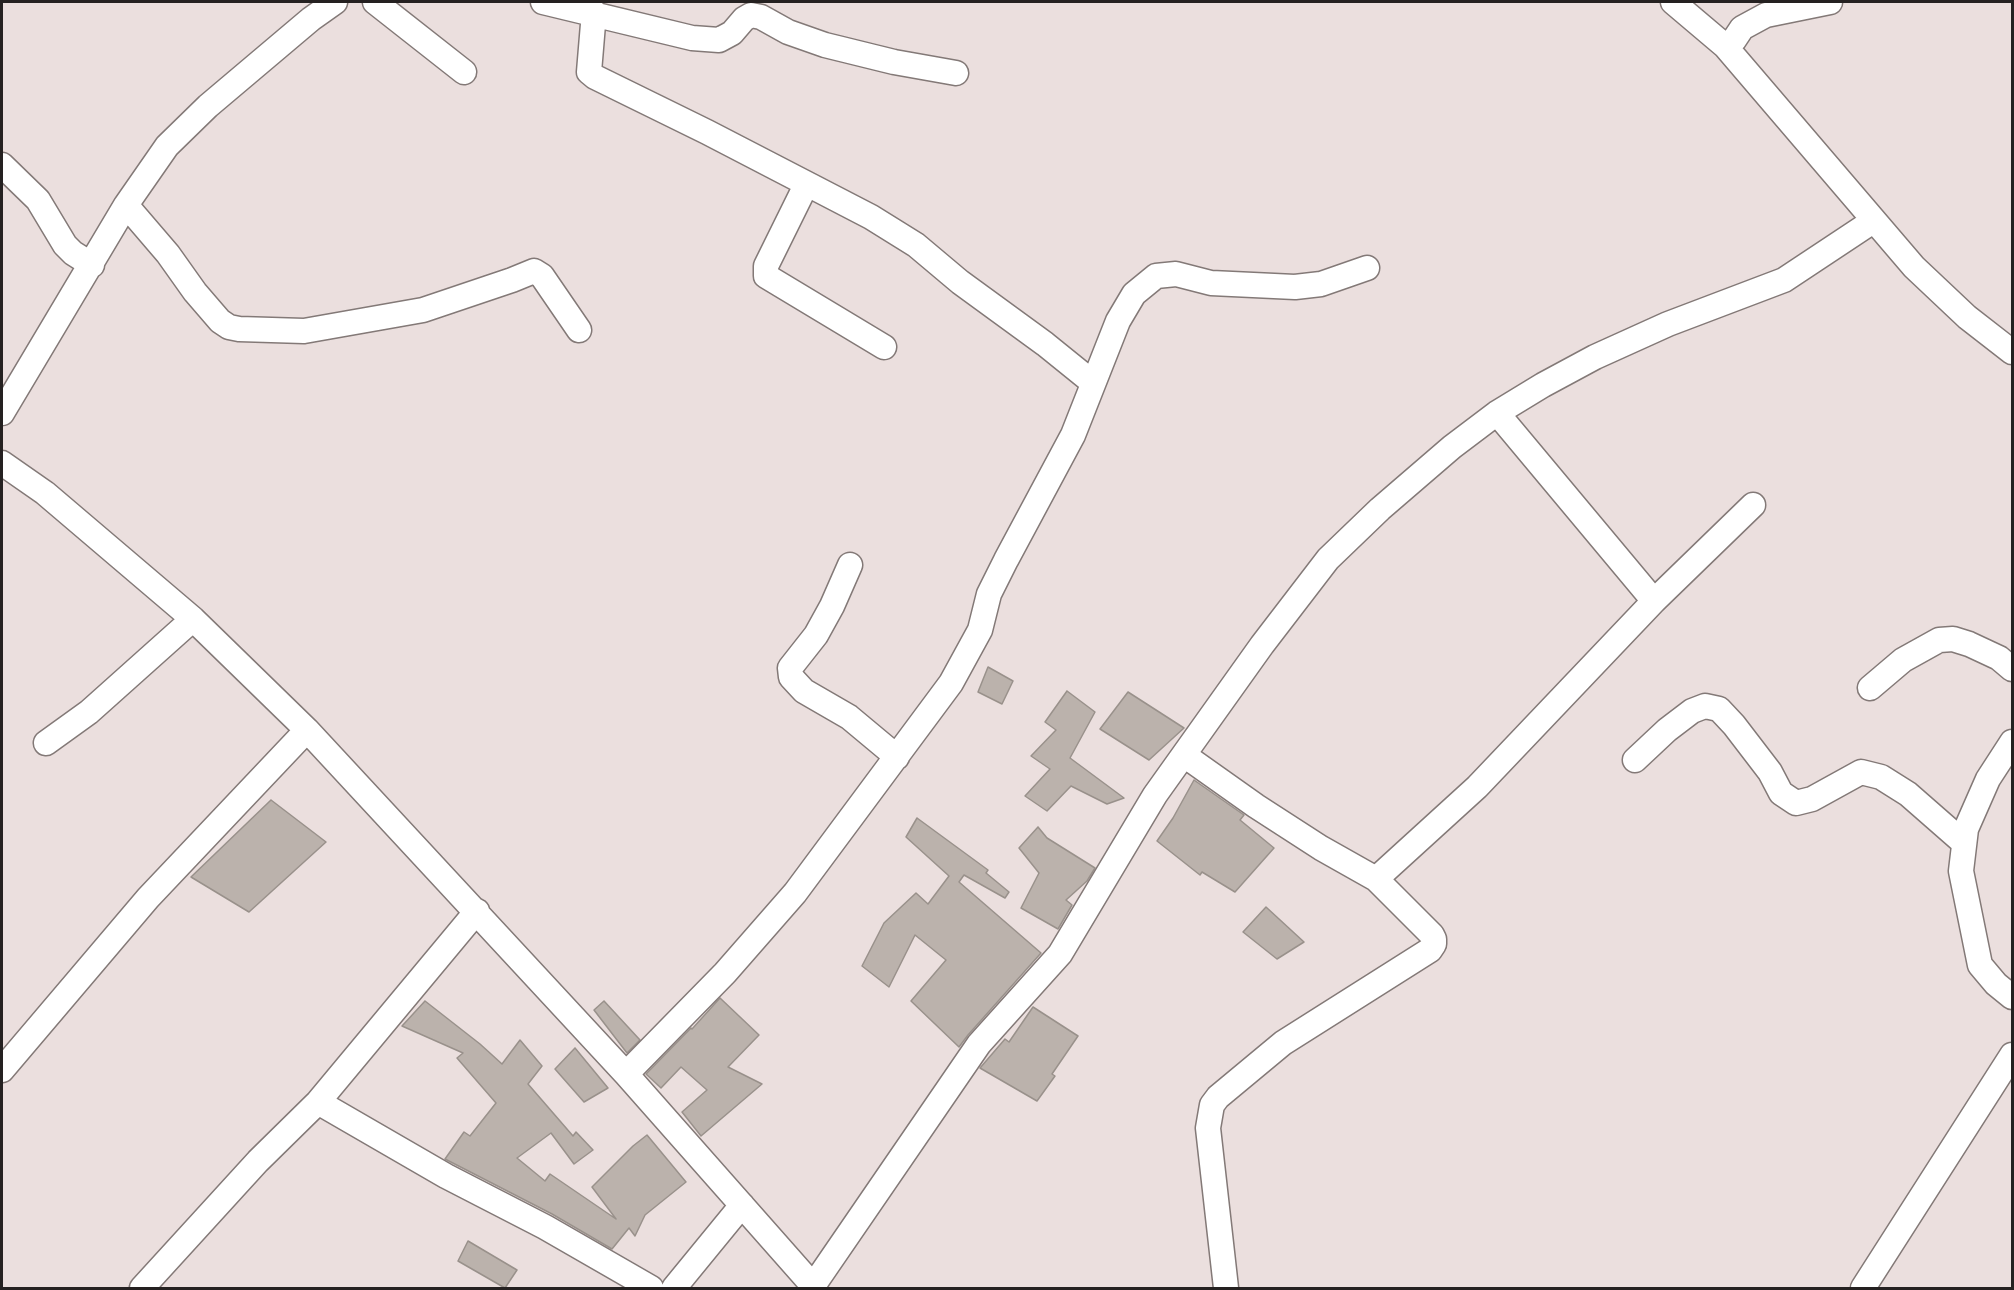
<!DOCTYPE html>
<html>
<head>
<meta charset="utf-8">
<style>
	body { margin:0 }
	#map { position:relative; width:2014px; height:1290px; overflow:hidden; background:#ebdfde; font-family:Lato,sans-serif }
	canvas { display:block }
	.frame { position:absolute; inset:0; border:3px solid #252121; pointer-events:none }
</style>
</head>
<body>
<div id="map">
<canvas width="2014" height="1290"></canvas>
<div class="frame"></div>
</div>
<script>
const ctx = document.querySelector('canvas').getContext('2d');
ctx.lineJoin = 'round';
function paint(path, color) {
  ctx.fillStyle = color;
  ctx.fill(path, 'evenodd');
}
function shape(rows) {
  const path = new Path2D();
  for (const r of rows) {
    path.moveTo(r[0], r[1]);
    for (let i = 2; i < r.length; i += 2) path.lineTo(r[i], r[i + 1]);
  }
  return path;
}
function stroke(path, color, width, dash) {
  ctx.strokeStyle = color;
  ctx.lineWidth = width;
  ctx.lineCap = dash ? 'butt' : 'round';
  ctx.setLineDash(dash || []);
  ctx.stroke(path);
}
const building = shape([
	[988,667,1013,681,1002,704,978,692,988,667],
	[1067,691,1095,712,1070,758,1124,798,1107,804,1071,786,1047,811,1025,796,1050,769,1031,756,1056,730,1045,722,1067,691],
	[1128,692,1184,728,1149,760,1100,729,1128,692],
	[1194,780,1244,815,1240,820,1274,848,1235,892,1202,872,1200,875,1157,841,1173,818,1194,780],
	[271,800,326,842,249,912,191,877,271,800],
	[917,818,988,870,986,873,1009,892,1005,898,964,875,959,882,1041,953,968,1035,959,1047,911,1001,946,960,915,935,889,987,862,966,884,923,916,893,928,904,949,876,906,837,917,818],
	[1038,827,1047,838,1095,868,1087,881,1066,900,1072,905,1058,929,1021,908,1039,873,1019,848,1038,827],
	[1266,907,1304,942,1277,959,1243,932,1266,907],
	[720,998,759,1035,728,1067,762,1084,701,1136,682,1112,707,1090,681,1067,661,1088,646,1074,691,1028,692,1029,720,998],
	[425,1001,480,1044,502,1064,520,1040,542,1066,528,1084,573,1136,576,1132,593,1150,574,1164,551,1133,517,1158,545,1181,550,1174,616,1219,592,1187,633,1146,647,1135,686,1182,645,1215,635,1236,629,1228,612,1249,552,1214,445,1159,464,1132,470,1136,496,1103,457,1058,463,1053,402,1026,425,1001],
	[604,1001,640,1040,627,1053,594,1010,604,1001],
	[1033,1007,1078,1036,1052,1074,1055,1076,1037,1101,980,1068,1005,1039,1009,1042,1033,1007],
	[575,1048,608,1088,584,1102,555,1069,575,1048],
	[468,1241,517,1270,505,1288,458,1261,468,1241]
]);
const minor = shape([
	[375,2,464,72],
	[543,2,692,38,719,40,732,33,744,19,751,15,761,17,788,32,825,45,894,62,956,73],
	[1673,2,1725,46,1914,267,1967,317,2012,352],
	[594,12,589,72,595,77,707,132,871,217,916,245,960,282,1045,344,1092,382],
	[1725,46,1734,40,1742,28,1766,15,1830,2],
	[2,165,38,200,65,245,73,253,92,265],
	[806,185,766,266,766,276,884,347],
	[126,205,168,254,195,292,220,321,229,327,239,329,304,331,423,310,512,280,534,271,542,276,579,330],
	[2,413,126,205,167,146,208,106,311,19,335,2],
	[1497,413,1654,601],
	[2,463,45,493,193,619,307,730,626,1074,815,1288],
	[850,565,832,606,816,635,790,668,791,677,804,691,849,717,897,757],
	[1870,688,1903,660,1939,640,1953,639,1969,644,1999,658,2012,669],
	[2012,742,1988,779,1966,829,1961,871,1980,965,1996,984,2012,997],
	[46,743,89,712,193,619],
	[1184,755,1256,806,1321,848,1376,879,1432,935,1434,939,1434,944,1430,950,1283,1043,1218,1097,1212,1105,1208,1128,1226,1288],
	[1635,760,1667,730,1692,711,1705,706,1719,709,1734,725,1770,772,1781,793,1796,803,1812,799,1861,772,1881,777,1908,794,1964,843],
	[1376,879,1477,787,1654,601,1753,505],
	[2,1070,148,898,307,730],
	[626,1074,725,973,795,893,951,683,980,630,989,594,1006,560,1073,435,1118,321,1134,294,1156,276,1176,274,1211,283,1295,287,1321,284,1367,268],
	[318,1102,446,1176,545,1227,651,1288],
	[813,1286,979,1044,1060,954,1155,795,1262,645,1328,559,1380,509,1452,447,1497,413,1543,385,1595,357,1668,324,1784,280,1873,221],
	[142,1288,258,1161,318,1102,477,911],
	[674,1288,742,1205],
	[1863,1288,2012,1055]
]);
paint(building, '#bbb2ac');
stroke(building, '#99918b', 1.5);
stroke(minor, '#837977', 27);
stroke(minor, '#fff', 24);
</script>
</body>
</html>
